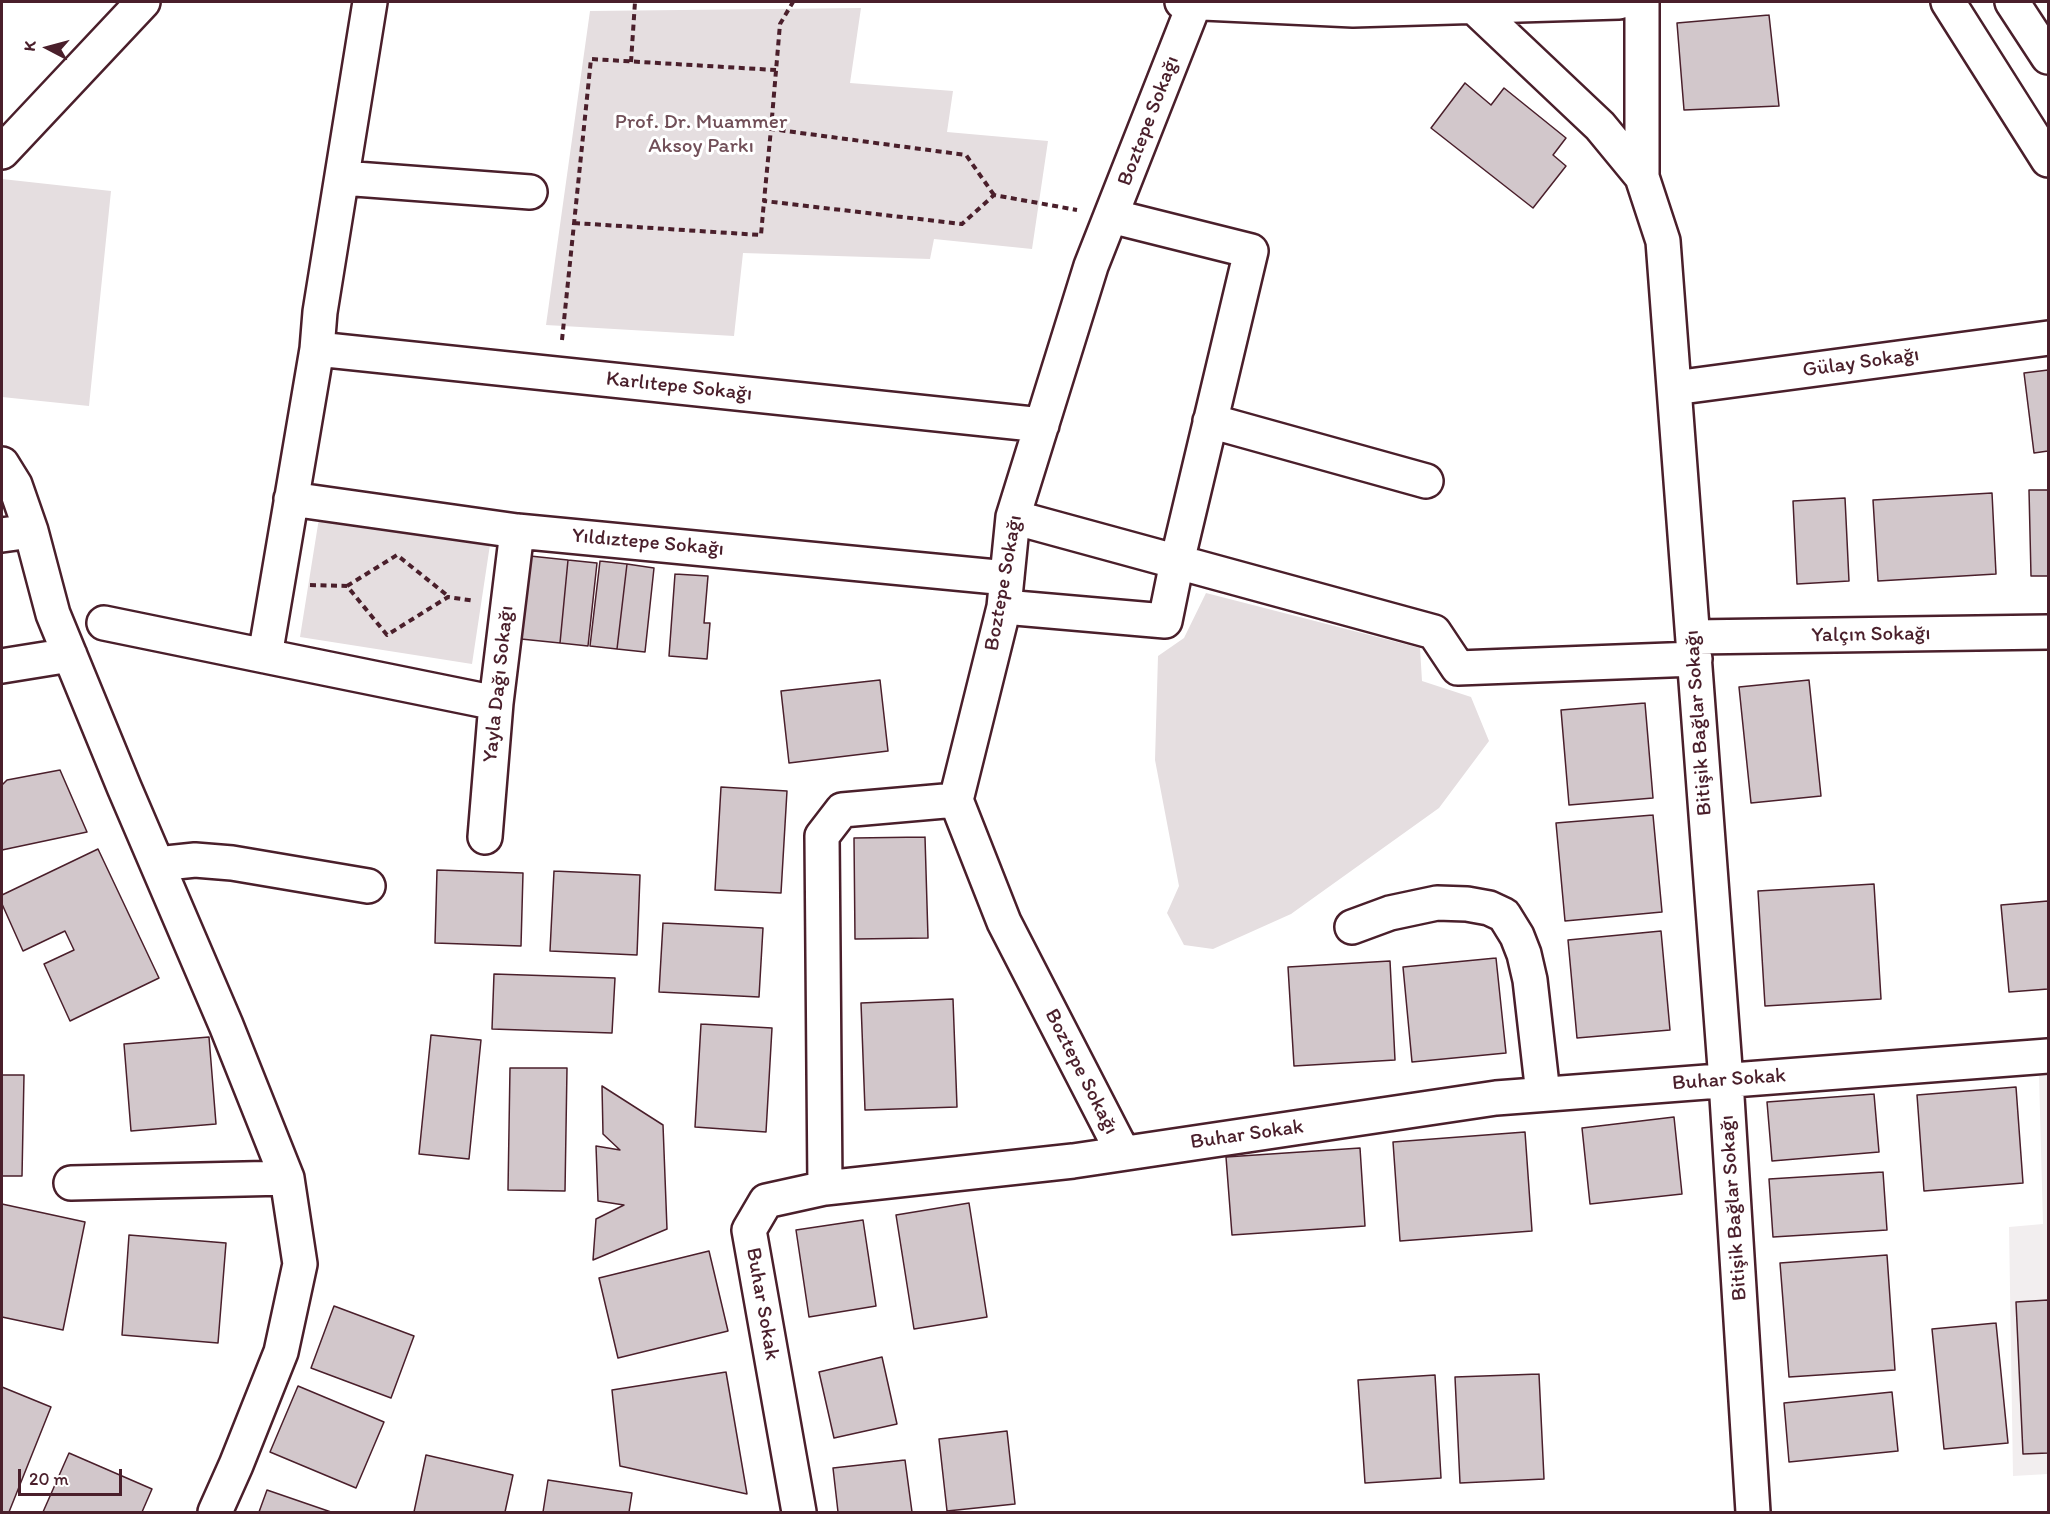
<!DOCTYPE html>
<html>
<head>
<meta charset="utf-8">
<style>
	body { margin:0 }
	#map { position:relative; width:2050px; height:1514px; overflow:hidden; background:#fff; font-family:Itim,sans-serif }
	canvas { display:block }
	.frame { position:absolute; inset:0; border:3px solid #4a1f2b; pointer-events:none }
	.north { position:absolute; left:18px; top:18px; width:60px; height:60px; -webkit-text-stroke:4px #fff; paint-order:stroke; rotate:276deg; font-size:16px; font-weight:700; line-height:24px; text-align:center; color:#4a1f2b }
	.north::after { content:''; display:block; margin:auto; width:21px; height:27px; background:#4a1f2b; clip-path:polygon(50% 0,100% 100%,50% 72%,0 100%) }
	.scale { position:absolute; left:18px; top:1469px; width:104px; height:27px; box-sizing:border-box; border:3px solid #4a1f2b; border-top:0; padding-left:8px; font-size:18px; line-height:21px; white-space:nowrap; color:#4a1f2b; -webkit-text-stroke:4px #fff; paint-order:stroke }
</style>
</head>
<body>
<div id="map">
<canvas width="2050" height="1514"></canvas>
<div class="frame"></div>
<div class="north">K</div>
<div class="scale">20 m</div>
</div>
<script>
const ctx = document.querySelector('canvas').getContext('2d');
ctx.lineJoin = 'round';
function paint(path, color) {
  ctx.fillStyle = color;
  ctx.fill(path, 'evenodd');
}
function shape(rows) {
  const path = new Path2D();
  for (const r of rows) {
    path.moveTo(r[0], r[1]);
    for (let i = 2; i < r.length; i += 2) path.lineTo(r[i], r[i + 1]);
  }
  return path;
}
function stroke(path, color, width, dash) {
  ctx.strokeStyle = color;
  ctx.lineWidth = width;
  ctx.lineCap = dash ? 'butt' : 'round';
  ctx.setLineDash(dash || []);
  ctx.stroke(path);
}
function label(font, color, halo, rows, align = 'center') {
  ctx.font = font + ' Itim,sans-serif';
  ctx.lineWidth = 6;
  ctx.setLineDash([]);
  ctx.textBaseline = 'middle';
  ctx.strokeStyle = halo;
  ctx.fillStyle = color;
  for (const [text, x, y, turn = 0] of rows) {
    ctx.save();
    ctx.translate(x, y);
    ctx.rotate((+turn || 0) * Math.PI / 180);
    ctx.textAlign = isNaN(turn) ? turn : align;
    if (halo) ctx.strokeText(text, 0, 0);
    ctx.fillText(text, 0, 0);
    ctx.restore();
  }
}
const built = shape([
	[2039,1076,2048,1076,2048,1474,2013,1476,2009,1227,2043,1224]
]);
const green = shape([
	[861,8,850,83,953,91,947,132,1048,141,1032,249,934,239,930,259,743,253,734,336,546,325,590,11],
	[2,179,111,191,89,406,2,397],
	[320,512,491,538,472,664,300,637],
	[1206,593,1420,648,1422,681,1471,697,1489,741,1439,808,1291,914,1213,949,1184,945,1167,913,1179,886,1155,760,1158,656,1184,638]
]);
const building = shape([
	[1769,15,1779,106,1684,110,1677,23,1769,15],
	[1465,83,1491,105,1504,88,1566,138,1553,155,1566,166,1533,208,1431,128,1465,83],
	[2048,370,2048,451,2034,453,2024,373,2048,370],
	[2029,490,2048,490,2048,576,2031,576,2029,490],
	[1992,493,1996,574,1878,581,1873,500,1992,493],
	[1845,498,1849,581,1797,584,1793,501,1845,498],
	[530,556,568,560,560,643,521,639,530,556],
	[568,560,597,563,588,646,560,643,568,560],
	[600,561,627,564,617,649,590,646,600,561],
	[627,564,654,568,645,652,617,649,627,564],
	[675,574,708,576,704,623,710,623,707,659,669,656,675,574],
	[880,680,888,751,789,763,781,691,880,680],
	[1809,680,1821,796,1751,803,1739,687,1809,680],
	[1645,703,1653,798,1569,805,1561,710,1645,703],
	[60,770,87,832,2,850,2,785,7,780,60,770],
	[721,787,787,791,781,893,715,890,721,787],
	[1653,815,1662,912,1565,921,1556,823,1653,815],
	[925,837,928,938,855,939,854,838,925,837],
	[98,849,159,978,70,1021,44,964,74,950,65,931,23,951,2,904,2,895,98,849],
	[437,870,523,873,521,946,435,943,437,870],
	[554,871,640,875,637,955,550,951,554,871],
	[1874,884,1881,999,1765,1006,1758,891,1874,884],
	[2048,901,2048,989,2009,992,2001,905,2048,901],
	[663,923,763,928,759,997,659,992,663,923],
	[1661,931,1670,1030,1577,1038,1568,940,1661,931],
	[1496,958,1506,1053,1412,1062,1403,967,1496,958],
	[1390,961,1395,1060,1294,1066,1288,967,1390,961],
	[494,974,615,978,612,1033,492,1029,494,974],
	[953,999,957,1107,865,1110,861,1003,953,999],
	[701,1024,772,1028,766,1132,695,1127,701,1024],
	[431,1035,481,1040,469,1159,419,1154,431,1035],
	[209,1037,216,1124,131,1131,124,1044,209,1037],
	[510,1068,567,1068,565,1191,508,1190,510,1068],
	[2,1075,24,1075,22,1176,2,1176,2,1075],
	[602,1086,663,1125,667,1229,593,1260,596,1219,624,1205,598,1201,596,1146,620,1150,603,1134,602,1086],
	[2016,1087,2023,1183,1924,1191,1917,1095,2016,1087],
	[1874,1094,1879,1152,1772,1161,1767,1102,1874,1094],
	[1674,1117,1682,1194,1590,1204,1582,1128,1674,1117],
	[1525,1132,1532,1231,1400,1241,1393,1142,1525,1132],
	[1360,1148,1365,1226,1232,1235,1226,1157,1360,1148],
	[1883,1172,1887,1230,1773,1237,1769,1179,1883,1172],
	[969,1203,987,1317,914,1329,896,1215,969,1203],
	[2,1204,85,1222,63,1330,2,1317,2,1204],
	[863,1220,876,1306,809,1317,796,1230,863,1220],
	[129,1235,226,1243,218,1343,122,1335,129,1235],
	[709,1251,728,1331,618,1358,599,1278,709,1251],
	[1887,1255,1895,1370,1789,1377,1780,1263,1887,1255],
	[2048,1300,2048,1453,2023,1454,2016,1302,2048,1300],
	[334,1306,414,1336,391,1398,311,1368,334,1306],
	[1996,1323,2008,1443,1944,1449,1932,1329,1996,1323],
	[882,1357,897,1424,834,1438,819,1372,882,1357],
	[726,1372,747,1494,620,1466,612,1390,726,1372],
	[1539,1374,1544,1479,1460,1483,1455,1377,1539,1374],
	[1435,1375,1441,1478,1365,1483,1358,1380,1435,1375],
	[298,1386,384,1422,356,1488,270,1452,298,1386],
	[2,1387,51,1407,9,1512,2,1512,2,1387],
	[1892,1392,1898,1451,1789,1462,1784,1403,1892,1392],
	[1007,1431,1015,1504,947,1511,939,1439,1007,1431],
	[69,1453,152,1489,142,1512,43,1512,69,1453],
	[426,1455,513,1475,505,1512,414,1512,426,1455],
	[905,1460,912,1512,838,1512,833,1468,905,1460],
	[548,1480,632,1493,629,1512,543,1512,548,1480],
	[267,1490,331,1512,259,1512,267,1490]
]);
const path = shape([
	[631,62,635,2],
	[771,129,780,24,793,2],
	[994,195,966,155,771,129,764,201,962,224,994,195,1077,210],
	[574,223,761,235,764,201],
	[562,340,591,59,776,70],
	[310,585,347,586,387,635,448,597,475,601],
	[347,586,397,555,448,596]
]);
const minor = shape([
	[370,2,320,312,317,349,265,656,496,703],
	[1182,2,1353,10,1619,2],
	[1948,2,2048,160],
	[2012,2,2048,57],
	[1473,6,1600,126,1642,177,1663,241,1726,1081,1753,1512],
	[2,152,143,2],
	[1642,177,1642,2],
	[342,178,530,192],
	[317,349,1042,425],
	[1674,388,2048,338],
	[1210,421,1426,481],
	[2,464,15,485,31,531,53,614,124,787,226,1025,287,1178,300,1264,281,1352,236,1465,215,1512],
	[291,499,517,531,1007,578],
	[1013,517,1434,632,1458,668,1695,659],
	[2,535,31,531],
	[1004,607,1165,621,1177,562,1251,251,1111,216],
	[104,623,265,656],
	[1693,637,2048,632],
	[2,666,70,655],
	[485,837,496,703,517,531],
	[157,864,195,860,232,863,368,886],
	[1352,927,1390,913,1437,903,1467,904,1489,908,1504,915,1517,936,1524,954,1530,980,1543,1094],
	[1123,1153,1004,922,956,800,1004,607,1013,517,1091,266,1195,2],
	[71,1183,287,1178],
	[825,1188,822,836,842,810,956,800],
	[799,1512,749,1230,766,1201,825,1188,1073,1161,1496,1098,2048,1056]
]);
const streetNames = [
	["Boztepe Sokağı",1149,121,-69],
	["Gülay Sokağı",1861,363,-8],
	["Karlıtepe Sokağı",679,387,6],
	["Yıldıztepe Sokağı",648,543,5],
	["Boztepe Sokağı",1004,583,-80],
	["Yalçın Sokağı",1871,635,-1],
	["Yayla Dağı Sokağı",499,684,-84],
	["Bitişik Bağlar Sokağı",1699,723,-94],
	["Boztepe Sokağı",1081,1072,63],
	["Buhar Sokak",1729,1080,-4],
	["Buhar Sokak",1247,1135,-8],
	["Bitişik Bağlar Sokağı",1734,1208,-94],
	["Buhar Sokak",762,1304,80]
];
const parkNames = [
	["Prof. Dr. Muammer",701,123],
	["Aksoy Parkı",701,147]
];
paint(built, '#f2eeef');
paint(green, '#e5dee0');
paint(building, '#d2c7cb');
stroke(building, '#4a1f2b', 1.5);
stroke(minor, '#4a1f2b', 38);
stroke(path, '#4a1f2b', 4, [6, 4.5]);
stroke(minor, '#fff', 33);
label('21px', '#4a1f2b', '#fff', streetNames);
label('21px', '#714f58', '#fff', parkNames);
</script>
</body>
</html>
